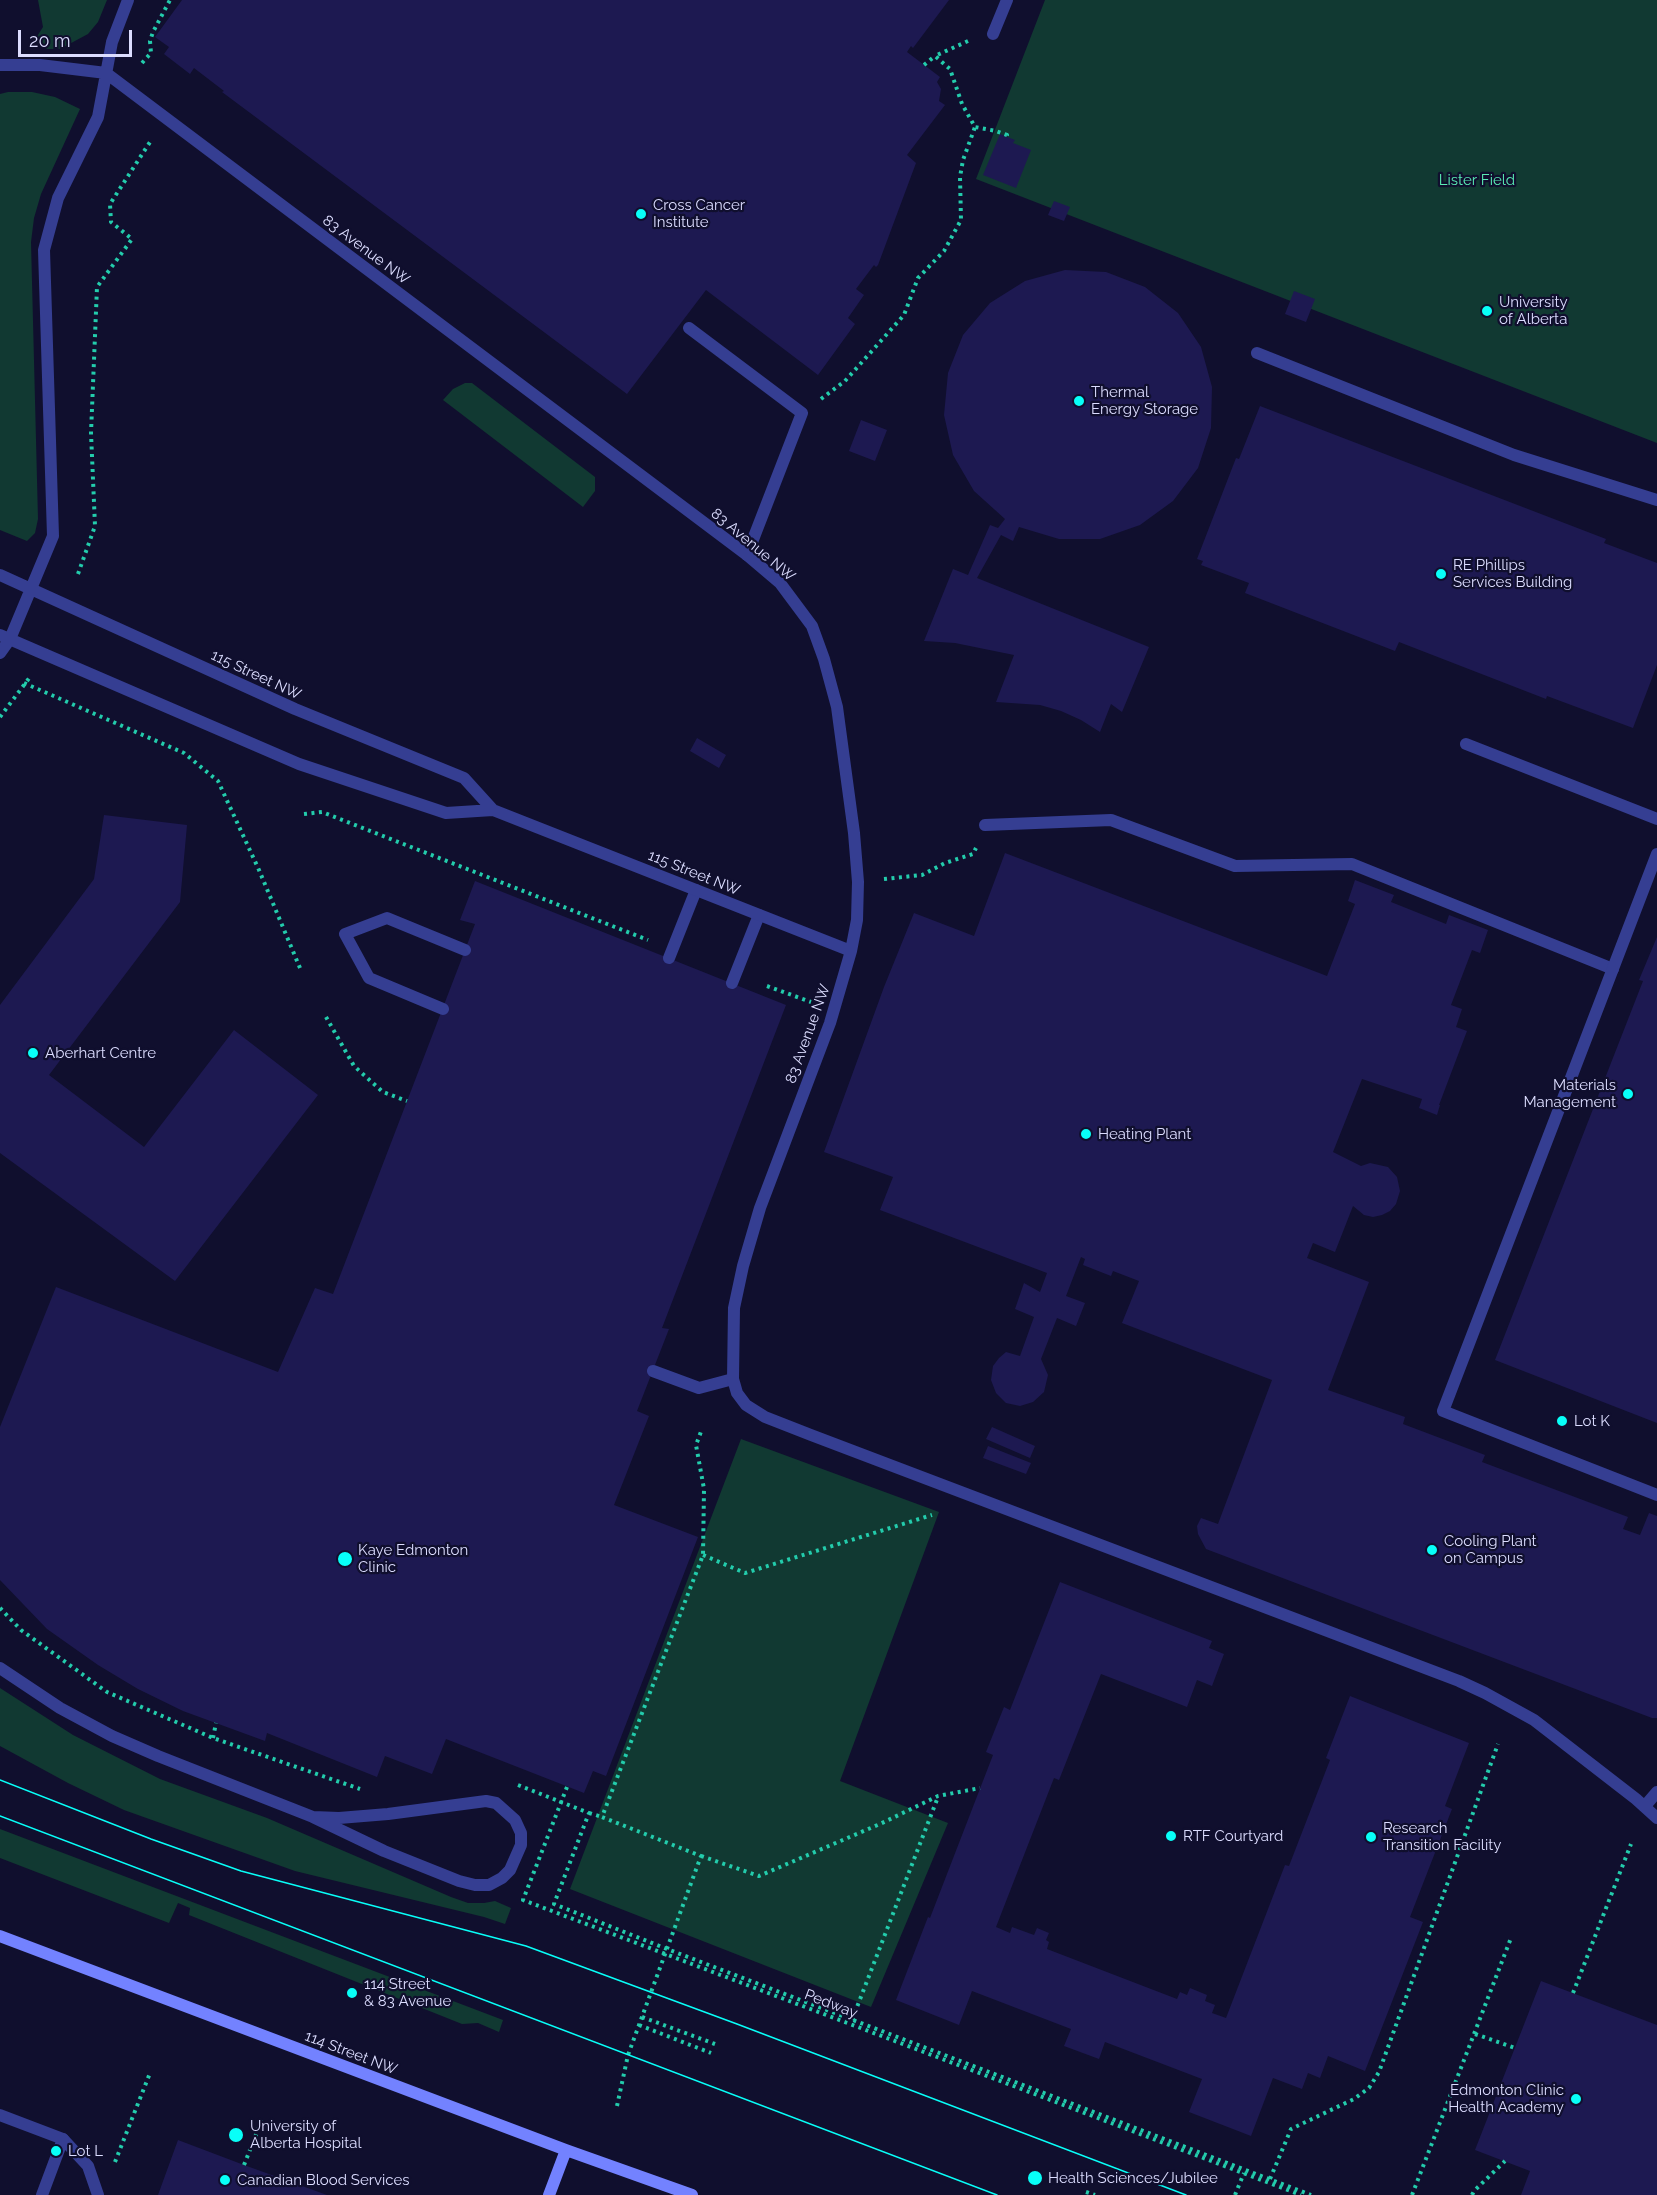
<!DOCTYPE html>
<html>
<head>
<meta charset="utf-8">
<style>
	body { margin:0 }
	#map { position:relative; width:1657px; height:2195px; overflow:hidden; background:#100f2e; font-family:Raleway,sans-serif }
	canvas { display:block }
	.scale { position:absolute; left:18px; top:30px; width:114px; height:27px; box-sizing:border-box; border:3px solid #dcddff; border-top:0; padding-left:8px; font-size:18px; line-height:21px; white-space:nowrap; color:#dcddff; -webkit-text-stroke:4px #100f2e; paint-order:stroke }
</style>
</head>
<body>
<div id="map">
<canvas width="1657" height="2195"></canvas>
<div class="scale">20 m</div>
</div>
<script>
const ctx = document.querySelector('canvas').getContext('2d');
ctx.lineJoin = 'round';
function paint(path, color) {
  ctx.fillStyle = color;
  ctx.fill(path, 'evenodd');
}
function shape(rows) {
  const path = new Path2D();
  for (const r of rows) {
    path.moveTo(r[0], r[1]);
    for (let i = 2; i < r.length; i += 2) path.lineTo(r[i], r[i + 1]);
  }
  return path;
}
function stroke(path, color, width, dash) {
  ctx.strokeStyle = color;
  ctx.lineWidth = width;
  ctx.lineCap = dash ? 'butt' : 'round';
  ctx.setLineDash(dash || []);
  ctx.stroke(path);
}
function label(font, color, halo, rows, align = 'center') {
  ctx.font = font + ' Raleway,sans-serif';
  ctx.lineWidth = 4.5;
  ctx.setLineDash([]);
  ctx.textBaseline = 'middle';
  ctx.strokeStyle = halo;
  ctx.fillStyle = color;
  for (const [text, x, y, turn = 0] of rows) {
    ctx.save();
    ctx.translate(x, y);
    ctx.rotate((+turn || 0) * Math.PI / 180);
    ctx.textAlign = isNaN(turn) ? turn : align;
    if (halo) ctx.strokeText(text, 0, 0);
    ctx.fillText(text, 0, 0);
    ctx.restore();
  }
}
const green = shape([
	[38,0,107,0,98,22,88,34,60,49,47,49,34,41,43,27],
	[1045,0,1657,0,1657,443,976,179],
	[8,92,32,92,55,97,80,109,41,194,34,218,31,242,38,519,35,533,27,541,0,530,0,94],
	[465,383,472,383,595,477,595,491,583,507,443,400,453,389],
	[741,1439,939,1512,840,1781,948,1823,871,2007,570,1889],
	[0,1688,73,1735,160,1779,267,1818,451,1897,468,1903,484,1903,495,1901,511,1908,505,1924,484,1917,295,1871,124,1810,68,1783,0,1746],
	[0,1829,503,2020,499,2032,478,2023,462,2024,189,1915,190,1908,178,1903,169,1923,0,1858]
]);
const building = shape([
	[182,0,949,0,913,48,911,46,907,52,940,77,937,82,941,89,939,101,945,105,907,155,916,163,878,265,876,267,874,265,856,289,864,295,848,318,855,324,818,375,706,290,627,394,222,92,224,91,194,68,190,74,164,54,169,47,155,37],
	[1000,134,1015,140,1013,143,1031,150,1016,188,983,175],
	[1054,201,1070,207,1064,221,1048,215],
	[1065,270,1106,272,1145,287,1178,313,1201,347,1212,387,1211,428,1198,468,1173,501,1140,525,1100,539,1059,539,1019,527,1013,541,1001,535,977,578,1149,647,1122,712,1111,704,1100,732,1081,720,1061,711,1040,705,996,702,1014,655,955,643,924,641,953,569,968,575,990,525,998,528,1005,519,974,491,953,455,944,415,948,373,963,335,990,303,1025,281],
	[1294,291,1315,299,1306,322,1285,314],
	[1260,406,1606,539,1604,543,1657,563,1657,665,1633,728,1547,696,1546,699,1399,642,1395,651,1245,593,1249,583,1201,565,1203,561,1197,559,1236,458,1239,459],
	[861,420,887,430,875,461,849,451],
	[697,738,726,755,719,768,690,751],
	[104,815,187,825,180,902,49,1075,144,1147,234,1030,318,1095,175,1281,0,1153,0,1005,94,879],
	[1005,853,1327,976,1355,904,1348,901,1355,880,1394,895,1391,902,1446,924,1449,915,1488,930,1480,953,1472,950,1451,1005,1462,1009,1456,1027,1467,1031,1439,1105,1440,1105,1437,1115,1419,1108,1422,1099,1362,1079,1333,1152,1361,1166,1370,1163,1388,1167,1397,1177,1400,1191,1396,1204,1390,1211,1382,1215,1373,1217,1364,1215,1353,1206,1335,1252,1313,1243,1307,1258,1369,1282,1328,1390,1405,1417,1403,1424,1485,1455,1482,1462,1628,1517,1623,1529,1640,1535,1649,1513,1657,1516,1657,1718,1652,1718,1206,1549,1198,1534,1197,1526,1201,1518,1218,1524,1272,1380,1122,1323,1139,1281,1113,1271,1111,1276,1083,1265,1085,1259,1081,1257,1066,1296,1085,1303,1076,1326,1057,1318,1041,1359,1048,1375,1044,1392,1033,1402,1020,1406,1006,1403,996,1393,991,1380,993,1366,999,1358,1006,1352,1020,1356,1034,1317,1015,1309,1024,1283,1040,1292,1047,1273,880,1210,893,1177,824,1152,884,987,914,913,974,936],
	[475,881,786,1005,662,1328,669,1329,637,1411,649,1416,614,1505,698,1537,606,1776,593,1771,584,1793,446,1739,432,1774,385,1756,377,1777,267,1733,265,1741,183,1711,138,1689,98,1665,47,1629,0,1580,0,1427,56,1287,278,1372,315,1288,333,1294,475,924,460,920],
	[1657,937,1657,1423,1495,1360,1643,981,1639,980],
	[992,1427,1035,1446,1030,1458,986,1439],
	[988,1446,1031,1463,1026,1474,983,1458],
	[1060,1582,1212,1641,1209,1648,1224,1654,1212,1686,1197,1680,1187,1707,1101,1674,1059,1780,1054,1778,996,1927,1010,1933,1012,1927,1034,1935,1037,1928,1049,1933,1046,1940,1049,1942,1047,1949,1177,1999,1180,1992,1187,1995,1190,1988,1207,1995,1205,2001,1215,2005,1212,2013,1226,2018,1285,1865,1289,1866,1330,1760,1326,1758,1350,1696,1469,1743,1445,1806,1452,1809,1410,1917,1423,1922,1365,2071,1328,2056,1320,2078,1308,2073,1302,2089,1273,2078,1251,2136,1189,2112,1202,2079,1105,2042,1099,2059,1064,2046,1071,2029,972,1991,959,2025,896,2000,928,1917,930,1918,993,1755,986,1752,1004,1707,1010,1710],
	[1541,1981,1657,2025,1657,2195,1521,2195,1530,2171,1475,2150],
	[178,2140,244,2165,327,2195,158,2195]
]);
const path = shape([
	[968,41,935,56,950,69,962,104,975,127,996,131,1007,135,1006,137],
	[142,63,151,53,150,41,153,32,170,0],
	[924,65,935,56],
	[821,399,845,381,904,315,918,278,944,251,961,220,960,177,963,160,975,127],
	[78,574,95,526,91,433,97,287,132,239,111,222,110,204,150,142],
	[24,683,184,753,218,781,259,870,300,968],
	[0,717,30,677],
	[304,814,322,812,648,940],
	[884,879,922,875,945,863,973,854,976,848],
	[767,986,811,1002],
	[326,1017,354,1066,383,1092,407,1101],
	[703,1555,745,1573,932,1515],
	[0,1608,21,1630,107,1692,213,1738,360,1789],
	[213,1738,216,1723],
	[518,1785,589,1813,554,1904,667,1949,1311,2195],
	[589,1813,602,1817],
	[701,1856,759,1876,880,1824,938,1796,980,1788],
	[1573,1993,1631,1844],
	[642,2017,715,2044],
	[852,2020,938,1797],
	[639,2025,711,2053],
	[1475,2034,1515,2048],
	[617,2106,628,2055,701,1856,602,1817,703,1555,704,1489,696,1445,702,1429],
	[115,2162,150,2073],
	[244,2165,263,2117],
	[1270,2179,1291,2129,1354,2099,1369,2088,1379,2072,1498,1744],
	[1086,2192,1095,2195],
	[1235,2195,1244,2173],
	[1412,2195,1511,1938],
	[1472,2195,1474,2191,1505,2161]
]);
const lane = shape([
	[993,34,1007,0],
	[689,328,802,413,747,555],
	[1257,353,1514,455,1657,500],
	[1466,744,1657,819],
	[985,825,1111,820,1235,866,1352,864,1613,969],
	[669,958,696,890],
	[732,983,759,915],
	[443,1009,369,978,345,934,387,918,465,950],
	[653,1371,699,1388,733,1379],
	[63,2139,88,2166,98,2195]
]);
const street = shape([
	[0,65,40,65,106,73],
	[106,73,747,555,780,583,812,626,824,659,837,707,854,833,858,882,857,920,851,951,830,1023,760,1208,743,1266,734,1308,733,1379,737,1393,746,1405,765,1417,811,1435,1459,1681,1485,1693,1534,1720,1636,1799,1657,1818],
	[0,575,295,709,464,778,493,810,851,951],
	[0,635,299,764,446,813,493,810],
	[0,653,10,639,53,536,44,250,58,198,98,117,112,42,128,0],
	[1657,854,1443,1411,1657,1495],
	[0,1668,60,1708,112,1736,158,1756,313,1817,384,1851,459,1881,475,1885,489,1885,502,1878,510,1870,521,1845,521,1833,515,1820,496,1803,486,1801,388,1814,339,1818,313,1817],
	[1645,1806,1657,1792],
	[0,2115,63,2139,42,2195]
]);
const secondary = shape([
	[0,1936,566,2150,692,2195],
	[549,2195,566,2150]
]);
const tram = shape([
	[0,1780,151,1839,241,1871,526,1946,737,2024,1186,2195],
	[0,1816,997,2195]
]);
const pathBridge = shape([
	[567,1787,523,1900,1301,2195]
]);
const markers = [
	[641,214,6,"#08fff8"],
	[1487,311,6,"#08fff8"],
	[1079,401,6,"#08fff8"],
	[1441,574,6,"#08fff8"],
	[33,1053,6,"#08fff8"],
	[1628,1094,6,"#08fff8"],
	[1086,1134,6,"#08fff8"],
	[1562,1421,6,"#08fff8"],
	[1432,1550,6,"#08fff8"],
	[345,1559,8,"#08fff8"],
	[1171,1836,6,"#08fff8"],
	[1371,1837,6,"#08fff8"],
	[352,1993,6,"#08fff8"],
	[1576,2099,6,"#08fff8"],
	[236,2135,8,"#08fff8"],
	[56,2151,6,"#08fff8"],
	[1035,2178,8,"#08fff8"],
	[225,2180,6,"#08fff8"]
];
const parkNames = [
	["Lister Field",1477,180]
];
const poiNames = [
	["Cross Cancer",653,205],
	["Institute",653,222],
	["University",1499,302],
	["of Alberta",1499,319],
	["Thermal",1091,392],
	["Energy Storage",1091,409],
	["RE Phillips",1453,565],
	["Services Building",1453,582],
	["Aberhart Centre",45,1053],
	["Materials",1616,1085,"right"],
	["Management",1616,1102,"right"],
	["Heating Plant",1098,1134],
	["Lot K",1574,1421],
	["Cooling Plant",1444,1541],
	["on Campus",1444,1558],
	["Kaye Edmonton",358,1550],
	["Clinic",358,1567],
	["Research",1383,1828],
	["Transition Facility",1383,1845],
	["RTF Courtyard",1183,1836],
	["114 Street",364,1984],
	["& 83 Avenue",364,2001],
	["Edmonton Clinic",1564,2090,"right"],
	["Health Academy",1564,2107,"right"],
	["University of",250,2126],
	["Alberta Hospital",250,2143],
	["Lot L",68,2151],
	["Health Sciences/Jubilee",1048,2178],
	["Canadian Blood Services",237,2180]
];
const streetNames = [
	["83 Avenue NW",366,250,37],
	["83 Avenue NW",753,545,40],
	["115 Street NW",256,675,25],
	["115 Street NW",694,873,22],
	["83 Avenue NW",808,1034,-70],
	["Pedway",831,2004,21],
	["114 Street NW",351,2053,21]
];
paint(green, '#113932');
paint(building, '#1d1951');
stroke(path, '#23ccac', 4, [3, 4.5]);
stroke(lane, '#353e92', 12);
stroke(street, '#353e92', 12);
stroke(secondary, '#7382ff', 12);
stroke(tram, '#08fff8', 1.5);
stroke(pathBridge, '#23ccac', 4, [3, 4.5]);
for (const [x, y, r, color] of markers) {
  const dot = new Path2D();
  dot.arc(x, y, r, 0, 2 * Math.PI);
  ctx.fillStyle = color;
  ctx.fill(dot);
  stroke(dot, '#100f2e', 2);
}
label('15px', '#5aedb5', '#100f2e', parkNames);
label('15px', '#dcddff', '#100f2e', poiNames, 'left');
label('15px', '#dcddff', '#100f2e', streetNames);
</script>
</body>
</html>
